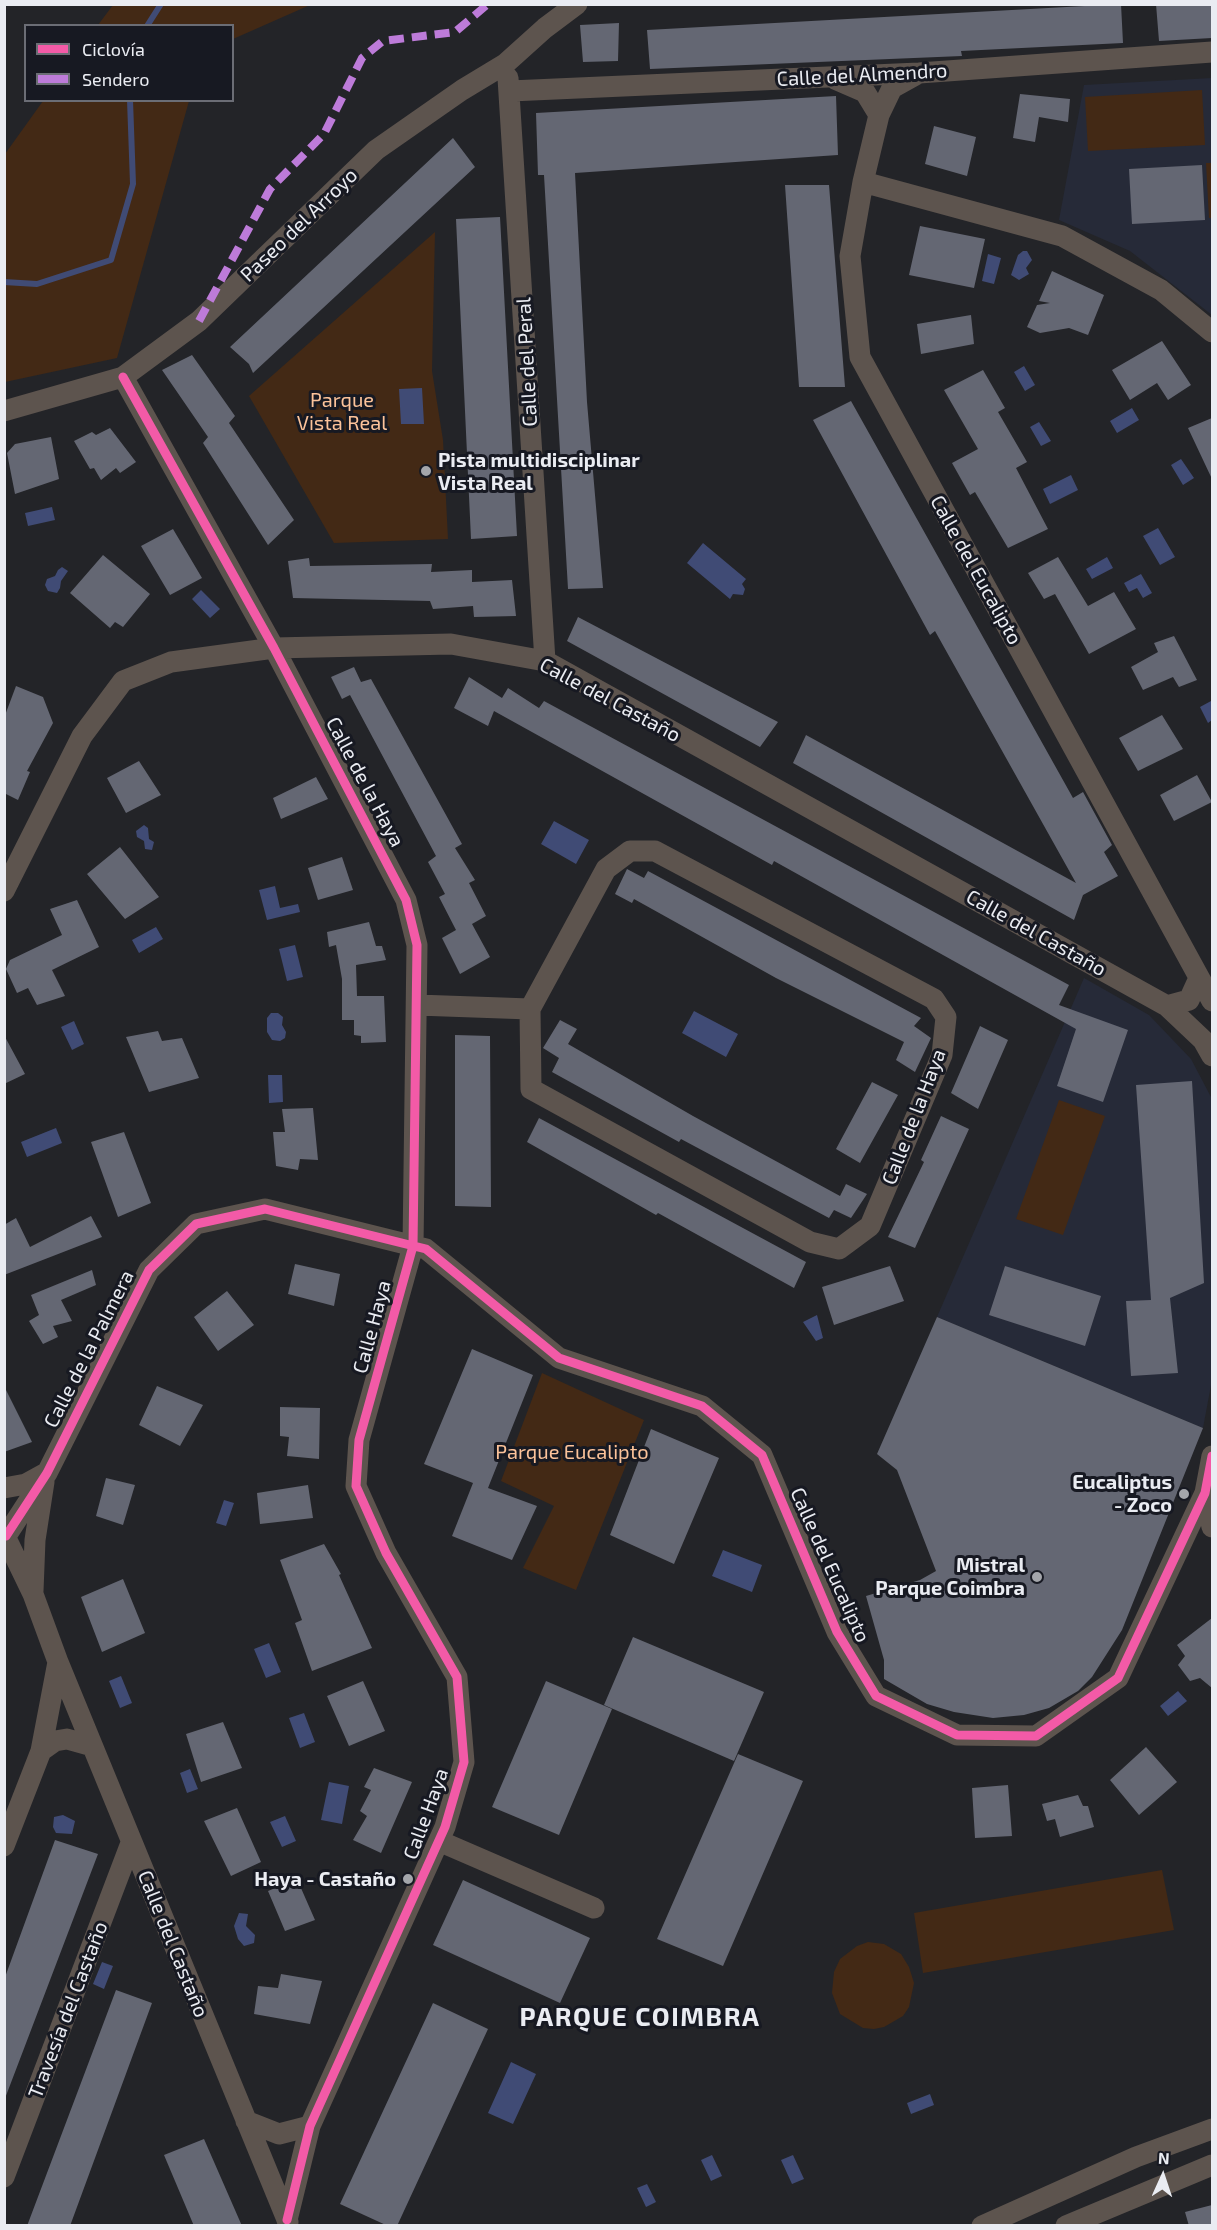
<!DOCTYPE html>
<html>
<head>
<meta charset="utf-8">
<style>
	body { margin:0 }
	#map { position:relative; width:1217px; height:2230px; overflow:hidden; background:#232428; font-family:"Exo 2",sans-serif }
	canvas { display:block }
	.frame { position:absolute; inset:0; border:6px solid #eaecf2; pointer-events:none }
	.legend { position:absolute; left:24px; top:24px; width:210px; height:78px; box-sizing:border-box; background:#171922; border:2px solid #6b6d75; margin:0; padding:8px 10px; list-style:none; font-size:18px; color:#eaecf2 }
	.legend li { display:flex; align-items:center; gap:12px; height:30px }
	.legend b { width:30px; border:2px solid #6b6d75 }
	.north { position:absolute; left:1133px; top:2146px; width:60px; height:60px; -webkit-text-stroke:4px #171922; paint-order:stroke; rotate:3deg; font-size:16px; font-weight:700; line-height:24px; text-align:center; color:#eaecf2 }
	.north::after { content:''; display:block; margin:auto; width:21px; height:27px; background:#eaecf2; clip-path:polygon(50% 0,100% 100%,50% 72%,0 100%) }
</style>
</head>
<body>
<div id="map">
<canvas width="1217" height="2230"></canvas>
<div class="frame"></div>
<ul class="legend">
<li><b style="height:8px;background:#f35aa7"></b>Ciclovía</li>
<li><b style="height:8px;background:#bd7bd9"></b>Sendero</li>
</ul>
<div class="north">N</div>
</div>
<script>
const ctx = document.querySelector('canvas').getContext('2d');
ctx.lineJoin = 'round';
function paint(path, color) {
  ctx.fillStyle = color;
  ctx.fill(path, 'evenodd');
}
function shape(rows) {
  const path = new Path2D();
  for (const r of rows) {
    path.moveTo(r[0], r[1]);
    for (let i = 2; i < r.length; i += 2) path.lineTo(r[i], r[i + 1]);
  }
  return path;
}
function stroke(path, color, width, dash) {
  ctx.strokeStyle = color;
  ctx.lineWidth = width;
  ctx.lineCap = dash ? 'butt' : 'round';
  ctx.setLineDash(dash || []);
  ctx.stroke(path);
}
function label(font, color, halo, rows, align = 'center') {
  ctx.font = font + ' "Exo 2",sans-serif';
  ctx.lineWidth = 6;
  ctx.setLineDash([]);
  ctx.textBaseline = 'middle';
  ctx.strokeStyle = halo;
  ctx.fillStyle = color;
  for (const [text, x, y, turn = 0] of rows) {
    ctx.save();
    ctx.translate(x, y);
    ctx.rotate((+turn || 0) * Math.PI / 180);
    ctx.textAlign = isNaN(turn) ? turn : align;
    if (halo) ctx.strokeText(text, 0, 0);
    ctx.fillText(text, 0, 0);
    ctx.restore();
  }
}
const built = shape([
	[1212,78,1212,315,1130,251,1059,220,1084,85],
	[1084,978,1149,1015,1191,1059,1212,1099,1212,1380,1203,1428,937,1317]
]);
const green = shape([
	[113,5,113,4,310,5,233,39,232,26,98,25],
	[1202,90,1205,145,1088,151,1085,97],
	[43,101,189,101,117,358,5,382,5,154],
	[1206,163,1212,163,1212,218,1209,218],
	[435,232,432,371,443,440,448,539,334,543,249,396],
	[1059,1100,1105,1116,1063,1235,1016,1219],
	[542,1373,644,1420,576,1590,523,1568,554,1506,501,1481],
	[1162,1870,1174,1930,923,1973,914,1913],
	[868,1942,884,1944,901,1954,909,1967,914,1983,909,2007,903,2016,884,2027,874,2029,863,2028,840,2014,832,1993,834,1972,840,1959,857,1946]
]);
const water = shape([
	[1023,251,1027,251,1032,260,1026,268,1029,274,1019,280,1011,275,1018,255],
	[988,254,1001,258,994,284,982,281],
	[1024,366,1035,385,1025,391,1014,372],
	[422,388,424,424,401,424,399,389],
	[1132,408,1139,420,1117,433,1110,421],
	[1039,422,1051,441,1041,446,1030,427],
	[1181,459,1194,478,1183,485,1171,465],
	[1071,475,1078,490,1050,504,1043,489],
	[52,507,55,520,28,526,25,513],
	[1158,528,1175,557,1160,565,1143,536],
	[703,543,746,579,742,584,745,589,743,595,733,594,730,599,687,563],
	[1107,557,1113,568,1092,579,1086,569],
	[62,567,68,571,61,581,60,588,57,593,48,591,45,585,47,579,55,576,58,570],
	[1141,574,1152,593,1143,598,1137,588,1129,592,1124,583],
	[201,590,220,609,210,618,192,599],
	[1211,701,1212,720,1208,723,1200,707],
	[554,821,589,840,576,864,541,844],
	[144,825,148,828,149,839,154,842,152,850,145,849,144,841,137,837,136,831],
	[275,886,280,908,298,904,300,912,267,920,259,890],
	[156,927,163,939,139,953,132,940],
	[295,945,303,977,287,981,279,949],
	[694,1011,738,1034,726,1057,682,1033],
	[271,1013,278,1013,283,1017,282,1025,286,1032,285,1038,280,1041,272,1040,267,1032,267,1018],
	[74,1021,84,1044,72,1050,61,1027],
	[268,1075,282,1075,283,1102,269,1103],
	[56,1128,62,1143,27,1157,21,1142],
	[817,1315,823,1338,816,1341,803,1322],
	[224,1500,234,1503,226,1526,216,1523],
	[723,1550,762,1565,752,1592,712,1576],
	[269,1643,281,1672,266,1678,254,1649],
	[121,1676,132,1703,120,1708,109,1681],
	[1178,1691,1187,1701,1168,1716,1160,1706],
	[304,1713,315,1742,300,1748,289,1718],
	[190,1769,198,1789,187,1793,180,1773],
	[329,1782,349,1786,342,1824,321,1820],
	[63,1815,75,1821,72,1834,56,1833,53,1827,54,1817],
	[285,1816,296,1841,282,1847,270,1822],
	[239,1913,248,1914,246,1926,255,1935,254,1943,244,1946,238,1939,234,1926],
	[102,1962,113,1966,104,1989,93,1984],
	[511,2062,536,2074,513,2124,488,2113],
	[930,2094,934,2105,911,2114,907,2103],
	[712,2155,722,2176,711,2181,701,2160],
	[793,2155,804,2179,792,2184,781,2160],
	[647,2184,656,2202,646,2207,637,2188]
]);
const stream = shape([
	[147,26,161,4],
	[4,282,37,284,111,260,133,184,130,100]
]);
const building = shape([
	[1121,4,1123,43,961,51,962,56,650,69,647,30],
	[1156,4,1212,4,1212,38,1159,41],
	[619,23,618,61,583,62,580,25],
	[1020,94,1070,99,1068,122,1039,117,1035,142,1013,138],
	[836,96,838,155,575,173,587,402,603,588,568,589,544,175,538,175,536,113],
	[934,126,976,137,967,176,925,164],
	[453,138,475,167,253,373,249,364,230,347],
	[1202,165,1205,220,1132,224,1129,169],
	[785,185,829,185,845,387,799,387],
	[500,217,517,536,471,539,456,219],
	[920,226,985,239,974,288,909,275],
	[1052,271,1104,295,1088,335,1069,328,1040,333,1027,327,1037,305,1050,303,1039,301],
	[971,315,974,344,921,354,917,324],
	[1162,341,1191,385,1168,400,1157,383,1130,400,1112,370],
	[192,355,235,416,229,423,294,520,268,545,203,443,208,437,162,370],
	[983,370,1005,408,998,412,1027,462,1016,468,1048,529,1008,548,975,492,970,495,952,463,978,449,944,390],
	[851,401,1073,798,1083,792,1112,845,1104,852,1118,876,1083,895,1074,920,793,763,806,735,1076,883,935,631,930,635,813,420],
	[1212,418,1212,479,1188,428],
	[110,428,136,462,120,473,116,468,101,480,94,468,90,469,74,441,92,432,96,435],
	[51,437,59,479,15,494,7,453,15,444],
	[173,529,202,578,170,595,141,546],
	[103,555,150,594,123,627,115,622,110,628,70,593],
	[1058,557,1088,606,1114,592,1136,629,1089,654,1055,594,1044,599,1028,573],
	[309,558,310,566,432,564,431,572,472,570,472,582,512,580,516,616,474,617,473,606,433,609,430,601,293,598,288,561],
	[578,617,778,722,760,747,567,641],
	[1174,636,1197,680,1179,687,1173,677,1143,690,1131,667,1158,652,1154,643],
	[354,667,361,682,371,679,462,844,455,848,475,880,469,883,486,916,472,924,490,957,460,974,442,938,456,930,439,897,445,894,428,862,436,856,350,695,342,699,331,677],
	[469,677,502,698,508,688,539,708,544,701,1069,985,1059,1005,1128,1030,1103,1102,1057,1086,1076,1029,774,861,772,865,494,711,488,726,454,708],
	[16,686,43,697,53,723,27,771,30,772,18,800,4,793,4,718],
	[1162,715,1183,749,1138,771,1119,738],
	[139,761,161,795,126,813,107,778],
	[1197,775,1212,802,1174,821,1160,795],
	[316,777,328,799,281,819,273,798],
	[120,847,159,897,125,919,87,874],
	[342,857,353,890,318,900,308,868],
	[627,869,644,878,648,871,921,1018,914,1026,931,1038,915,1072,896,1060,904,1042,776,978,634,899,632,903,615,894],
	[77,900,99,947,52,970,65,996,37,1005,28,988,17,993,6,969,10,960,62,935,50,909],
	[369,922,376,946,382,946,386,960,356,965,357,996,384,996,386,1042,361,1043,361,1036,354,1035,354,1020,342,1020,342,979,336,945,329,947,327,932],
	[560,1020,577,1029,568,1044,693,1116,840,1196,846,1184,867,1194,851,1218,834,1210,829,1218,681,1139,679,1142,552,1072,559,1058,543,1048],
	[980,1026,1008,1040,978,1109,951,1093],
	[158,1031,162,1041,182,1038,199,1078,149,1092,126,1037],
	[4,1035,25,1074,4,1084],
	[455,1035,490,1036,491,1207,455,1206],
	[1192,1081,1204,1283,1170,1298,1178,1373,1131,1376,1126,1301,1151,1300,1136,1085],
	[872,1082,898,1095,860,1163,836,1149],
	[313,1108,318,1160,300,1159,298,1170,276,1166,273,1132,285,1132,282,1109],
	[941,1116,969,1129,915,1248,888,1237,924,1162,921,1160],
	[539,1118,806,1262,794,1288,658,1213,656,1215,527,1142],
	[124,1132,151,1203,118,1217,91,1142],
	[91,1216,102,1237,4,1275,4,1225,16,1218,30,1247],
	[295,1264,340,1274,334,1306,288,1294],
	[890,1266,904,1301,834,1325,822,1287],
	[1005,1266,1101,1296,1085,1346,989,1315],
	[92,1270,96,1285,61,1300,72,1321,53,1326,58,1337,43,1344,29,1321,39,1315,31,1295],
	[227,1291,254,1325,218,1351,194,1317],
	[937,1317,1203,1428,1122,1630,1092,1677,1078,1691,1049,1708,1024,1715,993,1718,954,1712,927,1704,884,1679,884,1660,866,1596,920,1580,936,1571,897,1470,877,1454],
	[472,1349,533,1375,488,1488,537,1506,512,1560,452,1536,473,1483,424,1464],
	[4,1386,32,1442,4,1452],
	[157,1386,203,1405,180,1446,139,1425],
	[280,1407,320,1408,319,1459,287,1456,289,1437,280,1436],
	[651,1429,719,1458,674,1564,610,1535],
	[106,1478,135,1485,123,1525,96,1516],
	[308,1485,313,1518,260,1524,257,1493],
	[324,1544,341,1574,339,1575,372,1648,312,1671,295,1623,302,1620,280,1560],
	[123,1579,145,1633,102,1652,81,1597],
	[1212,1618,1212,1688,1200,1678,1190,1681,1178,1665,1185,1656,1177,1645],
	[633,1637,764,1692,734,1761,604,1705],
	[363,1681,385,1731,349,1746,327,1696],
	[546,1681,612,1709,559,1835,492,1807],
	[223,1722,242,1768,201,1782,186,1734],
	[1146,1747,1177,1782,1139,1815,1110,1780],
	[738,1754,803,1781,723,1966,657,1939],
	[374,1768,412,1782,381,1853,353,1840,367,1816,360,1811,371,1790,364,1787],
	[1008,1785,1012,1836,975,1838,972,1788],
	[1078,1795,1083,1806,1088,1806,1094,1827,1060,1837,1055,1819,1047,1821,1042,1804],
	[237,1808,261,1862,231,1876,204,1821],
	[55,1840,98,1854,4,2101,4,1980],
	[297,1879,315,1920,285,1931,268,1891],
	[463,1880,590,1938,560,2003,433,1945],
	[281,1974,322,1981,310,2024,254,2014,258,1986,278,1988],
	[116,1990,152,2003,70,2226,27,2226],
	[433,2003,488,2029,397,2226,388,2226,340,2204],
	[204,2139,242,2226,194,2226,164,2155],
	[1212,2205,1212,2226,1189,2226,1185,2212]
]);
const minor = shape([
	[919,73,892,88,879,115,863,182,850,256,860,357,1212,1001],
	[508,78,545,661],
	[835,79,865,92,879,115],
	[510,91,919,73,1212,52],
	[863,182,1062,236,1161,290,1212,332],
	[123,377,274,648,406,900,417,945,413,1246,359,1440,356,1486,386,1553,457,1677,464,1762,445,1827,310,2126,287,2220],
	[4,411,123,377,199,321,376,150,462,90,505,64,545,28,577,4],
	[4,891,82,736,123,681,171,662,274,648,451,644,545,661,1167,1006,1203,1040,1212,1056],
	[417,1005,530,1009,606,869,630,851,655,851,934,999,946,1017,942,1055,870,1226,839,1249,810,1242,531,1089,530,1009],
	[1167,1006,1189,1000,1199,978],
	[4,1488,26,1484,46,1473],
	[1209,1491,1205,1493,1212,1527],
	[4,1534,33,1594,58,1662,41,1751,4,1846],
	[6,1536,47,1473,149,1270,196,1224,265,1209,426,1249,559,1358,702,1406,762,1455,837,1632,876,1696,957,1735,1036,1736,1118,1678,1205,1493,1212,1456],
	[33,1591,35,1540,44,1482],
	[58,1662,288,2222],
	[41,1751,55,1741,67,1739,92,1746],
	[439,1841,594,1908],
	[246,2121,279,2134,310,2126],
	[4,2177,131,1843],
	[982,2226,1136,2157,1212,2129],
	[1066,2226,1212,2165]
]);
const quiet = shape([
	[199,321,270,189,324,134,362,58,383,41,455,32,488,4]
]);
const cycleway = shape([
	[123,377,274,648,406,900,417,945,413,1246,359,1440,356,1486,386,1553,457,1677,464,1762,445,1827,310,2126,287,2220],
	[6,1536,47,1473,149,1270,196,1224,265,1209,426,1249,559,1358,702,1406,762,1455,837,1632,876,1696,957,1735,1036,1736,1118,1678,1205,1493,1212,1456]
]);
const markers = [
	[426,471,6,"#a4a6ab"],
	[1184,1494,6,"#a4a6ab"],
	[1037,1577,6,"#a4a6ab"],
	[408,1879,6,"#a4a6ab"]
];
const streetNames = [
	["Calle del Almendro",862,75,-3],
	["Paseo del Arroyo",299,225,-44],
	["Calle del Peral",527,362,-93],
	["Calle del Eucalipto",976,570,61],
	["Calle del Castaño",610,700,28],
	["Calle de la Haya",365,782,62],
	["Calle del Castaño",1036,933,29],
	["Calle de la Haya",914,1117,-69],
	["Calle Haya",372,1327,-75],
	["Calle de la Palmera",89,1349,-63],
	["Calle del Eucalipto",830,1565,66],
	["Calle Haya",426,1814,-70],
	["Calle del Castaño",173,1944,68],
	["Travesía del Castaño",68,2010,-69]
];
const parkNames = [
	["Parque",342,400],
	["Vista Real",342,423],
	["Parque Eucalipto",572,1452]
];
const poiNames = [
	["Pista multidisciplinar",438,460,"left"],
	["Vista Real",438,483,"left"],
	["Eucaliptus",1172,1482],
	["- Zoco",1172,1505],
	["Mistral",1025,1565],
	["Parque Coimbra",1025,1588],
	["Haya - Castaño",396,1879]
];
const districtNames = [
	["PARQUE COIMBRA",640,2017]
];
paint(built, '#262a38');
paint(green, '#432915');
paint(water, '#404b75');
stroke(stream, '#404b75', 6);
paint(building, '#646773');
stroke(minor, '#5d544e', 21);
stroke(quiet, '#bd7bd9', 8, [15, 8]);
stroke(cycleway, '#f35aa7', 9);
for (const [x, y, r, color] of markers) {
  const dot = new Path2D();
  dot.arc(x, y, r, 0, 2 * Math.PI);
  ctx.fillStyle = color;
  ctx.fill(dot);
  stroke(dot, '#171922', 2);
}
label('20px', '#eaecf2', '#171922', streetNames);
label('20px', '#fcc39a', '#171922', parkNames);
label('bold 20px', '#eaecf2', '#171922', poiNames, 'right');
ctx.letterSpacing = '1.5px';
label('bold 26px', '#eaecf2', '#171922', districtNames);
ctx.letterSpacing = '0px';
</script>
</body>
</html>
